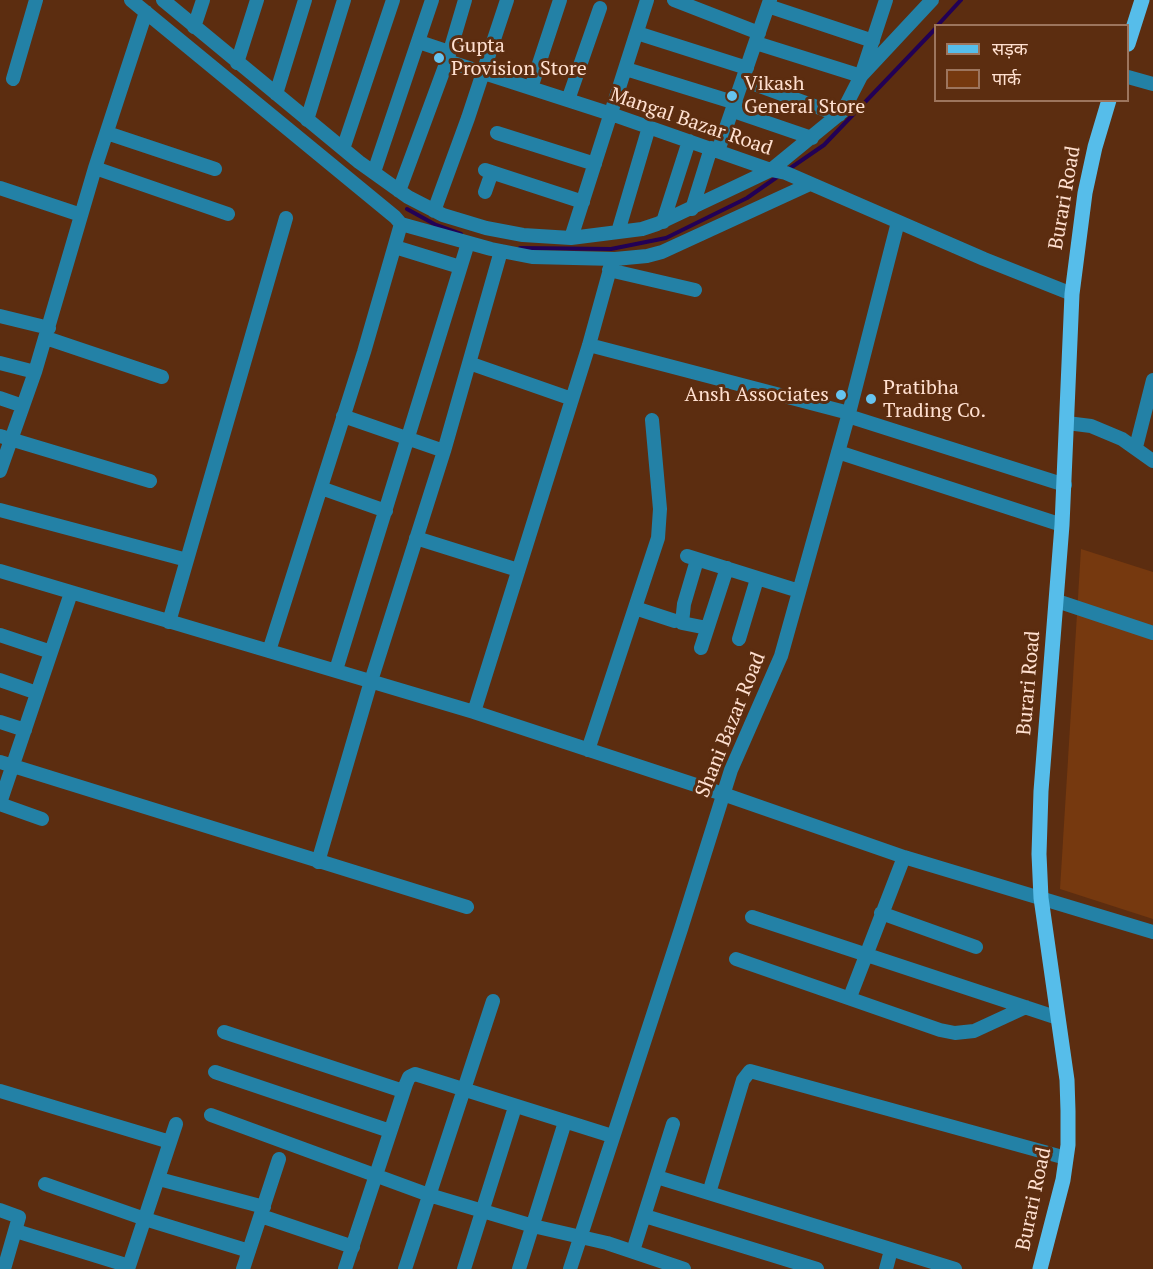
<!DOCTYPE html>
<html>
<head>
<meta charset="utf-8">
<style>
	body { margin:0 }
	#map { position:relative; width:1153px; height:1269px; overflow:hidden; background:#5c2d10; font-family:"PT Serif","Noto Sans Devanagari",serif }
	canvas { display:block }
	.legend { position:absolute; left:934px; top:24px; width:195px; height:78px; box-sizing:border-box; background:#5c2d10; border:2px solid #9d755d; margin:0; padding:8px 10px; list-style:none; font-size:18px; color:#ffe0d0 }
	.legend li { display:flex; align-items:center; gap:12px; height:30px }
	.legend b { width:30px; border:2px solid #9d755d }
</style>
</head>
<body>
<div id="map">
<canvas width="1153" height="1269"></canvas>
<ul class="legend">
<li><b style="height:8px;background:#56bdea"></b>सड़क</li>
<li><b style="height:16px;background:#76390f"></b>पार्क</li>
</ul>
</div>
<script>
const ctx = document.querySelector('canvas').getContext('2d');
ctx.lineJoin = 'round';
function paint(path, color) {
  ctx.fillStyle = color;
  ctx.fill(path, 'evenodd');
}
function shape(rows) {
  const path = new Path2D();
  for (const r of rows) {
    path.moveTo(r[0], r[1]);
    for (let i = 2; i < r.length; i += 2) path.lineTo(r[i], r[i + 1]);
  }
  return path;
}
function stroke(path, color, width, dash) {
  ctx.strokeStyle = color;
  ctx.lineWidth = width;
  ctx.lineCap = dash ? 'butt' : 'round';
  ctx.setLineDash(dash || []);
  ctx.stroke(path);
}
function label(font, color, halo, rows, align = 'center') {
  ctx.font = font + ' "PT Serif",serif';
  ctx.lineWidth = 6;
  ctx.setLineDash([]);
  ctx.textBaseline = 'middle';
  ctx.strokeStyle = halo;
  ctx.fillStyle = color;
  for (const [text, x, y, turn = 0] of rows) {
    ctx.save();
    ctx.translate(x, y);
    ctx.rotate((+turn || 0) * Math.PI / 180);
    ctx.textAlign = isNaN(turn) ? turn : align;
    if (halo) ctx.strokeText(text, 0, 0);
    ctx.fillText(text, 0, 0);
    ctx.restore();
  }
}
const green = shape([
	[1081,549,1153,572,1153,919,1060,889]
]);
const stream = shape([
	[937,26,961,0],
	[789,169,824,145,936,28],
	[407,209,436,225,461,234],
	[520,248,611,249,666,238,747,198,780,175]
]);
const minor = shape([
	[131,0,395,217,401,224,364,352,269,651],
	[163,0,359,162,408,197,443,215,486,228,523,235,571,238,642,229,657,224,771,170,843,111,861,76,886,0],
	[674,0,759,33],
	[768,6,873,41],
	[194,27,203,0],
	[637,33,747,68],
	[419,42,449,52],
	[756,43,861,76,932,0],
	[447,61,611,114,771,170,786,173,984,259,1072,294],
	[237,63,257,0],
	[626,69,736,103],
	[1128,77,1153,84],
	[13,79,36,0],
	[743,80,839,115],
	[531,88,560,0],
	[276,94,305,0],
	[568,100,600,8],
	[733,111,812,138],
	[307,120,344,0],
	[107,133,215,169],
	[497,133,595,164],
	[343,149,393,0],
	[718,151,770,0],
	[95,168,228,214],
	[485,170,583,202],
	[374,172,432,0],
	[0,188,81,215],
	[399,191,447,61,465,0],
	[485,192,492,172],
	[692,209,711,148],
	[434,211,468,118,507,0],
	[663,222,689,141],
	[401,224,491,249,532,257,615,259],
	[618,232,649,127],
	[571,238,647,0],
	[395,247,460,267],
	[609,270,695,290],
	[0,316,49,328],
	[46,338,162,377],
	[589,345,849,413],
	[0,363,35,372],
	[469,363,572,399],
	[0,398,23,406],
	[343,416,444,451],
	[848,416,1065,485],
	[1067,423,1091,426,1122,439,1153,461],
	[0,436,150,481],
	[1136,447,1153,380],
	[838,452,1062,525],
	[0,471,35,372,95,168,146,12],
	[321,488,386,511],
	[0,510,187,560],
	[416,538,518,570],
	[687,556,799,591],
	[697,560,684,604,682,623,707,628],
	[0,571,474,712,723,794,904,857,1153,932],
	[1057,601,1153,633],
	[635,608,675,621],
	[169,622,286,218],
	[0,635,51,652],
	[739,639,757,579],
	[701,648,727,568],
	[336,670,468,243],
	[0,680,37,693],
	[474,712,589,345,612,262,615,259,647,256,662,252,810,184],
	[0,722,25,730],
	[588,750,658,538,660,509,652,420],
	[0,762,467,907],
	[0,803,71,593],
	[0,804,42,819],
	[318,862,371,681,444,451,501,251],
	[881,913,976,947],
	[752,917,1058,1018],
	[736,959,940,1030,955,1033,974,1031,1026,1007],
	[850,997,904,857],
	[224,1032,403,1091],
	[215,1072,390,1131],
	[0,1091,170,1142],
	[211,1115,429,1195,533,1226,607,1243,684,1269],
	[657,1177,955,1269],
	[159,1179,264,1207],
	[45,1184,145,1219,249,1251],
	[709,1193,743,1080,750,1071,1066,1158],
	[0,1210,19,1217,4,1269],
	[261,1216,353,1247],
	[645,1216,817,1269],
	[16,1231,129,1266],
	[633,1251,673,1124],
	[128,1269,176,1124],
	[243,1269,279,1159],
	[345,1269,406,1084,409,1077,415,1074,612,1136],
	[405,1269,493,1001],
	[464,1269,515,1107],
	[519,1269,565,1122],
	[570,1269,681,929,731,770,781,656,849,413,898,222],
	[886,1269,891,1250]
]);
const major = shape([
	[1128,44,1142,0],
	[1040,1269,1063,1180,1068,1145,1068,1111,1067,1080,1041,898,1039,854,1041,791,1062,525,1072,294,1085,193,1095,147,1109,100]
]);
const markers = [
	[439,58,6,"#66c4ef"],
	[732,96,6,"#66c4ef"],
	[841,395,6,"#66c4ef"],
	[871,399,6,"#66c4ef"]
];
const poiNames = [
	["Gupta",451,46],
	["Provision Store",451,69],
	["Vikash",744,84],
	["General Store",744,107],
	["Pratibha",883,388],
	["Trading Co.",883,411],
	["Ansh Associates",829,395,"right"]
];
const streetNames = [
	["Mangal Bazar Road",691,122,19],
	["Burari Road",1065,198,-80],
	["Burari Road",1029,683,-85],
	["Shani Bazar Road",731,725,-68],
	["Burari Road",1034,1199,-78]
];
paint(green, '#76390f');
stroke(stream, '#220156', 4);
stroke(minor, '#2381a6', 14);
stroke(major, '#56bdea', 15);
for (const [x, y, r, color] of markers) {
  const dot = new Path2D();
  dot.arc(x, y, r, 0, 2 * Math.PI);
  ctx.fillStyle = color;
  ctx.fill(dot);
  stroke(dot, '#5c2d10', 2);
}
label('20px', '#ffe0d0', '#5c2d10', poiNames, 'left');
label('20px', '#ffe0d0', '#5c2d10', streetNames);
</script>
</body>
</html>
